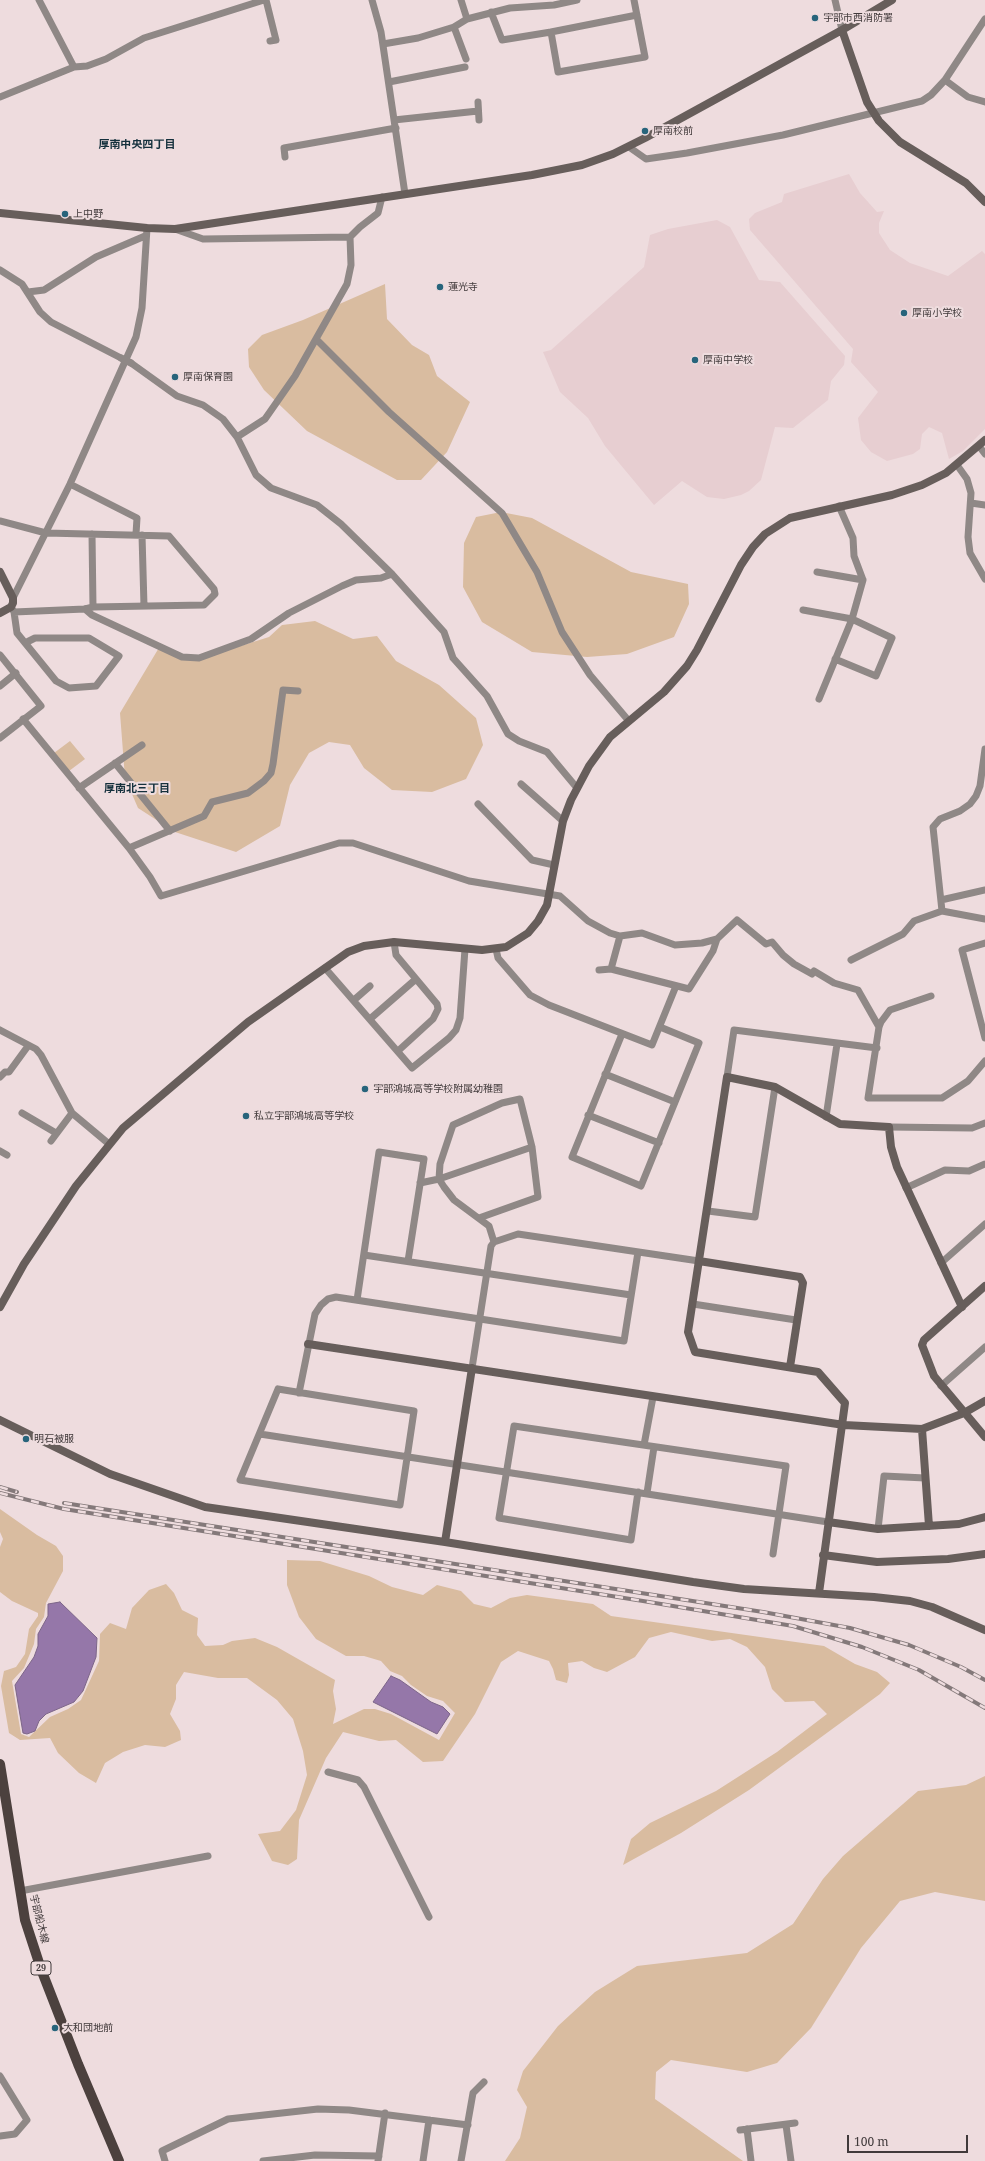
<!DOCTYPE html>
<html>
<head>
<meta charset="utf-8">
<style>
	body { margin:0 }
	#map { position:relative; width:985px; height:2161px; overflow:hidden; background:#eedcde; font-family:"Noto Serif",serif }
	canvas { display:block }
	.scale { position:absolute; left:847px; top:2135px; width:121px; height:18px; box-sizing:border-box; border:2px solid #413a3b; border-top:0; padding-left:5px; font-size:12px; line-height:14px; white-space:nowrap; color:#413a3b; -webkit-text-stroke:3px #eedcde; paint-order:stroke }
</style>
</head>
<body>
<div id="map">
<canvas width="985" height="2161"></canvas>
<div class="scale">100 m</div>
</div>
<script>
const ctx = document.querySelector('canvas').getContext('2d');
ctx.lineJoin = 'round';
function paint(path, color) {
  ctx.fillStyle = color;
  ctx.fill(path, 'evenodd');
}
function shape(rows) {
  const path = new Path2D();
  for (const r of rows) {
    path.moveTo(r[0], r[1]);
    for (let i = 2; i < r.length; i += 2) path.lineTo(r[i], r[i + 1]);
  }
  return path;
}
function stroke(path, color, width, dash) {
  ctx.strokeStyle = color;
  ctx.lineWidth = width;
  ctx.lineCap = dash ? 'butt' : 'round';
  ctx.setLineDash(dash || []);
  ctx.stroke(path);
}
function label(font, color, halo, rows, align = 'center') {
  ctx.font = font + ' "Noto Serif","Noto Sans JP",serif';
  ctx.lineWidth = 4;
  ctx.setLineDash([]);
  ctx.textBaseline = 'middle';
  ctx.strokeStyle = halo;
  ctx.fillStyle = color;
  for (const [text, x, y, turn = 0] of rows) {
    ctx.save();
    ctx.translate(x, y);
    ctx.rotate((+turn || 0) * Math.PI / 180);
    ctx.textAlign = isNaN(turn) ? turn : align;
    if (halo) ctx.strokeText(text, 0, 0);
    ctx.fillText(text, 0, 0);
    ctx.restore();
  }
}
const built = shape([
	[849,174,860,193,877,212,884,211,879,223,879,233,890,250,910,263,948,276,982,251,985,254,985,429,963,451,949,459,942,433,929,427,922,434,920,449,913,454,887,461,871,452,861,440,858,418,878,392,851,362,853,349,750,230,749,219,755,213,782,202,784,194],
	[717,220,730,227,759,280,780,282,845,356,844,365,831,381,828,400,793,428,775,427,761,480,749,491,741,495,724,499,707,497,682,481,654,505,605,446,588,418,560,392,543,352,551,350,644,267,650,235,668,229]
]);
const green = shape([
	[385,284,387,319,412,345,429,355,437,376,470,402,447,452,421,480,397,480,307,431,264,390,249,367,248,349,262,335,303,320],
	[501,512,532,518,631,572,688,584,689,604,674,637,627,654,587,657,532,652,482,622,463,587,464,543,476,517],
	[315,621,353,639,377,636,396,661,439,685,476,718,483,745,466,779,432,792,392,790,364,768,350,745,329,742,309,753,290,785,280,826,236,852,175,832,138,808,125,778,120,713,160,646,196,660,269,637,282,625],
	[70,741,85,759,69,771,54,753],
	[0,1509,37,1535,56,1546,63,1556,63,1571,46,1603,44,1617,36,1629,34,1644,24,1668,12,1681,21,1734,29,1737,50,1717,68,1709,81,1700,99,1661,100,1634,110,1623,126,1629,132,1608,149,1590,166,1584,174,1593,182,1610,198,1618,197,1635,205,1646,223,1645,232,1641,255,1638,277,1647,335,1680,333,1691,336,1709,333,1724,364,1709,375,1709,391,1714,439,1740,455,1713,443,1701,427,1696,411,1685,402,1676,390,1671,381,1661,364,1656,346,1656,316,1639,299,1617,287,1585,287,1560,320,1561,369,1576,392,1587,423,1595,437,1585,461,1591,474,1604,491,1608,510,1598,527,1595,593,1604,611,1616,824,1646,855,1664,877,1672,890,1683,880,1694,749,1790,681,1833,623,1865,631,1839,650,1823,716,1791,777,1752,827,1714,814,1701,785,1702,772,1689,765,1667,747,1647,730,1639,712,1641,671,1632,649,1638,635,1657,607,1672,594,1668,582,1661,568,1663,569,1675,567,1683,556,1680,553,1669,549,1661,518,1651,501,1662,475,1714,443,1761,423,1762,396,1740,379,1741,343,1732,326,1758,299,1820,297,1859,288,1865,272,1861,258,1834,280,1831,296,1810,307,1775,303,1751,293,1719,277,1700,247,1678,218,1678,184,1672,176,1685,176,1699,170,1714,180,1731,181,1740,165,1747,145,1745,123,1752,105,1763,96,1783,79,1773,58,1753,50,1738,20,1740,9,1733,1,1686,4,1671,16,1667,25,1654,29,1629,38,1616,38,1613,12,1601,0,1592,0,1547,3,1539,0,1532],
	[985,1776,985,1901,935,1892,900,1901,861,1948,811,2028,777,2063,747,2072,671,2060,656,2072,655,2099,743,2161,505,2161,520,2138,527,2107,517,2090,523,2071,558,2026,595,1992,637,1966,747,1953,793,1924,823,1879,843,1856,918,1791,966,1785]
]);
const water = shape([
	[60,1602,97,1638,96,1657,83,1691,74,1702,46,1714,39,1721,35,1731,27,1734,23,1733,15,1685,34,1657,38,1646,38,1634,48,1616,48,1604,60,1602],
	[391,1676,400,1680,431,1702,443,1707,450,1714,437,1734,373,1702,391,1676]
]);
const street = shape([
	[39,0,74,67],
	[266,0,276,40,270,41],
	[372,0,381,32,405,194],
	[461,0,467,19],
	[835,0,842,30],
	[491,12,502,40,551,32,558,72,645,57,634,0],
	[454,27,466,59],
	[551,32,637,15],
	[383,44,418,38,454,27,467,19,510,8,554,5,577,0],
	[945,80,968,97,985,102],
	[389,82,465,67],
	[0,97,74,67,87,66,106,59,144,38,264,0],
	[478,102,479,120],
	[394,120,478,111],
	[629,147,646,159,687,153,783,135,922,101,931,95,945,80,985,19],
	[285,157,284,148,396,128],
	[175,229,203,239,350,237],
	[0,270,22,284,40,312,51,322,121,358],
	[28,292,44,290,96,257,145,236],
	[316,339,389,412,502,513,537,572,562,632,590,675,628,720],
	[131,363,177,396,203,405,223,419,237,437,256,475,271,488,317,505,341,524,392,574,444,632,453,658,487,696,508,734,519,741,547,752,577,788],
	[237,437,265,419,295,376,347,284,351,265,350,237,360,227,378,213,382,197],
	[979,446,985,454],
	[957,465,967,479,971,493,968,537,970,553,985,579],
	[70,484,137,518,136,534],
	[971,503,985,505],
	[0,521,46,533,169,536,214,589,215,594,204,605,93,607,85,609,14,612,11,607],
	[92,534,93,607],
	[142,535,144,606],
	[817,572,863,580],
	[13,598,70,484,136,337,142,308,147,228],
	[85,609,92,615,182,657,199,658,251,639,289,613,342,586,356,580,381,578,392,574],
	[803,610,852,619,892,638,876,676,835,659],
	[14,612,17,633,56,681,69,688,96,686,119,656,89,638,35,638,27,642],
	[0,655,41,706,0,738],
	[0,686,16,673],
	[819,699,852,619,863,580,854,556,853,538,839,506],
	[23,719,129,848,150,877,161,896,339,843,353,843,469,881,560,896,588,921,610,933,620,936,642,933,675,945,702,943,717,939,737,920,766,944,772,942,783,955,794,964,812,974,814,971,834,983,858,990,879,1027],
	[115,763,170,831],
	[521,784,563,821],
	[79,788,142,745],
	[478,804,532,860,554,865],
	[129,848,204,816,212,802,248,793,264,781,271,773,273,764,283,690,298,691],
	[941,900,985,890],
	[942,911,933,827,940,819,960,811,970,804,976,796,980,786,985,749],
	[394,942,396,955,437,1004,438,1009,433,1019,398,1051],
	[985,943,962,950,985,1038],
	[496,949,498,958,530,995,549,1005,652,1045,676,986],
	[851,960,903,934,914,921,942,911,985,919],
	[325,968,412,1068,449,1038,456,1030,460,1018,465,949],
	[611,969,620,936],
	[599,970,611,969,689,989,713,951,717,939],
	[931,996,890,1010,881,1022,879,1027,868,1098,942,1098,968,1081,985,1061],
	[354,1000,370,986],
	[370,1019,416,979],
	[0,1030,36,1049,41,1055,72,1113,109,1144],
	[622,1034,572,1157,641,1186,699,1043,660,1027],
	[605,1074,675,1102],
	[0,1077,5,1072,9,1072,28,1046],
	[727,1077,734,1030,877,1048],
	[22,1113,56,1133],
	[588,1115,659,1143],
	[826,1117,837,1044],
	[889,1127,972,1128,985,1123],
	[51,1141,72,1113],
	[0,1151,7,1155],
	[420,1183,439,1179,532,1147],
	[906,1188,945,1170,969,1171,985,1164],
	[708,1211,755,1217,775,1087],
	[479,1218,538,1197,532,1147,520,1099,502,1103,453,1125,440,1164,439,1179,444,1187,454,1200,489,1226,494,1242],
	[364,1255,631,1295],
	[941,1263,985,1224],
	[357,1300,379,1152,424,1159,408,1261],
	[693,1304,796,1320],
	[472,1368,491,1246,494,1242,518,1234,699,1261],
	[941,1386,985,1347],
	[278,1389,414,1411,400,1505,240,1480,278,1389],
	[299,1393,315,1314,321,1305,328,1299,336,1297,624,1341,638,1252],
	[260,1434,828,1522],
	[644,1445,653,1397],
	[638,1492,631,1540,499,1518,514,1426,786,1466,773,1554],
	[647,1493,654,1447],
	[878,1529,884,1476,925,1478],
	[328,1772,358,1780,364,1787,429,1917],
	[20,1891,208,1856],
	[0,2076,27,2120,15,2134,0,2136],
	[786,2125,791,2161],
	[747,2129,751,2161],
	[740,2130,795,2123],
	[165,2161,162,2151,228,2119,318,2109,349,2110,468,2125],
	[263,2161,315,2155,379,2156],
	[378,2161,385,2113],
	[423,2161,429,2120],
	[461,2161,473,2093,484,2082]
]);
const secondary = shape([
	[842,30,867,102,879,121,900,142,966,183,985,202],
	[0,213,147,228,175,229,532,175,582,165,613,154,645,138,842,30,892,0],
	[0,572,13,598,13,603,11,607,0,613],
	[699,1261,800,1277,803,1283,790,1367],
	[985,1286,924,1340,922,1345,934,1376,985,1437],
	[0,1307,24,1264,76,1186,123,1128,248,1022,348,952,364,946,394,942,482,950,506,947,528,933,538,921,547,905,563,821,571,800,589,766,610,737,664,692,687,666,697,650,741,565,753,547,765,534,790,518,892,495,922,485,946,473,985,440],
	[308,1344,844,1425,922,1429,964,1413,985,1401],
	[0,1420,110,1474,205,1507,445,1542,693,1582,744,1589,874,1597,910,1601,932,1607,985,1630],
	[922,1429,929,1526],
	[828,1522,878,1529,959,1524,985,1517],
	[445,1542,472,1368],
	[823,1555,877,1562,948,1559,985,1554],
	[819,1593,845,1403,818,1372,695,1352,688,1332,727,1077,775,1087,840,1124,889,1127,891,1147,897,1167,962,1307]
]);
const primary = shape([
	[0,1764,25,1920,41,1969,78,2064,119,2161]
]);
const rail = shape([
	[0,1487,17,1492],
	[0,1493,64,1509,643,1601,793,1626,862,1647,919,1670,985,1708],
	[64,1503,763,1612,850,1628,909,1645,961,1667,985,1680]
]);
const streetBridge = shape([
	[121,358,131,363]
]);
const markers = [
	[815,18,4,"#27647b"],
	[645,131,4,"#27647b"],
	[65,214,4,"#27647b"],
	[440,287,4,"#27647b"],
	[904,313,4,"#27647b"],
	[695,360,4,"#27647b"],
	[175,377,4,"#27647b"],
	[365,1089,4,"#27647b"],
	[246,1116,4,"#27647b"],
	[26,1439,4,"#27647b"],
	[55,2028,4,"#27647b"]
];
const shields = [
	[41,1968,20]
];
const shieldNames = [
	["29",41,1968]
];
const poiNames = [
	["宇部市西消防署",823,18],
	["厚南校前",653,131],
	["上中野",73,214],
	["蓮光寺",448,287],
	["厚南小学校",912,313],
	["厚南中学校",703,360],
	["厚南保育園",183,377],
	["宇部鴻城高等学校附属幼稚園",373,1089],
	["私立宇部鴻城高等学校",254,1116],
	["明石被服",34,1439],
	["大和団地前",63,2028]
];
const streetNames = [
	["宇部船木線",39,1919,76]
];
const neighbourhoodNames = [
	["厚南中央四丁目",137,145],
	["厚南北三丁目",137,789]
];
paint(built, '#e7ced1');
paint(green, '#d9bca0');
paint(water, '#9577a9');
stroke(water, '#7c6588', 1);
stroke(street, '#8f8886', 7);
stroke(secondary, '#675e5b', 8);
stroke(primary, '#4c413e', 10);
stroke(rail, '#84797a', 4);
stroke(rail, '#eedcde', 2.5, [8]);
stroke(streetBridge, '#8f8886', 7);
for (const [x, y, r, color] of markers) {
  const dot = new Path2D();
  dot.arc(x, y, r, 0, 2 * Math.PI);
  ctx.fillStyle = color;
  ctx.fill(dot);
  stroke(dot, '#eedcde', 1.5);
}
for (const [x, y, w] of shields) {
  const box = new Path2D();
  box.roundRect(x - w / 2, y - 7, w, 14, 3);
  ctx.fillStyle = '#eedcde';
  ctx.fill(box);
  stroke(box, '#413a3b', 1);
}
label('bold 9px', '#413a3b', null, shieldNames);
label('10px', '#413a3b', '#eedcde', poiNames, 'left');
label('10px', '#413a3b', '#eedcde', streetNames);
label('bold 11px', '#14303c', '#eedcde', neighbourhoodNames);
</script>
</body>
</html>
